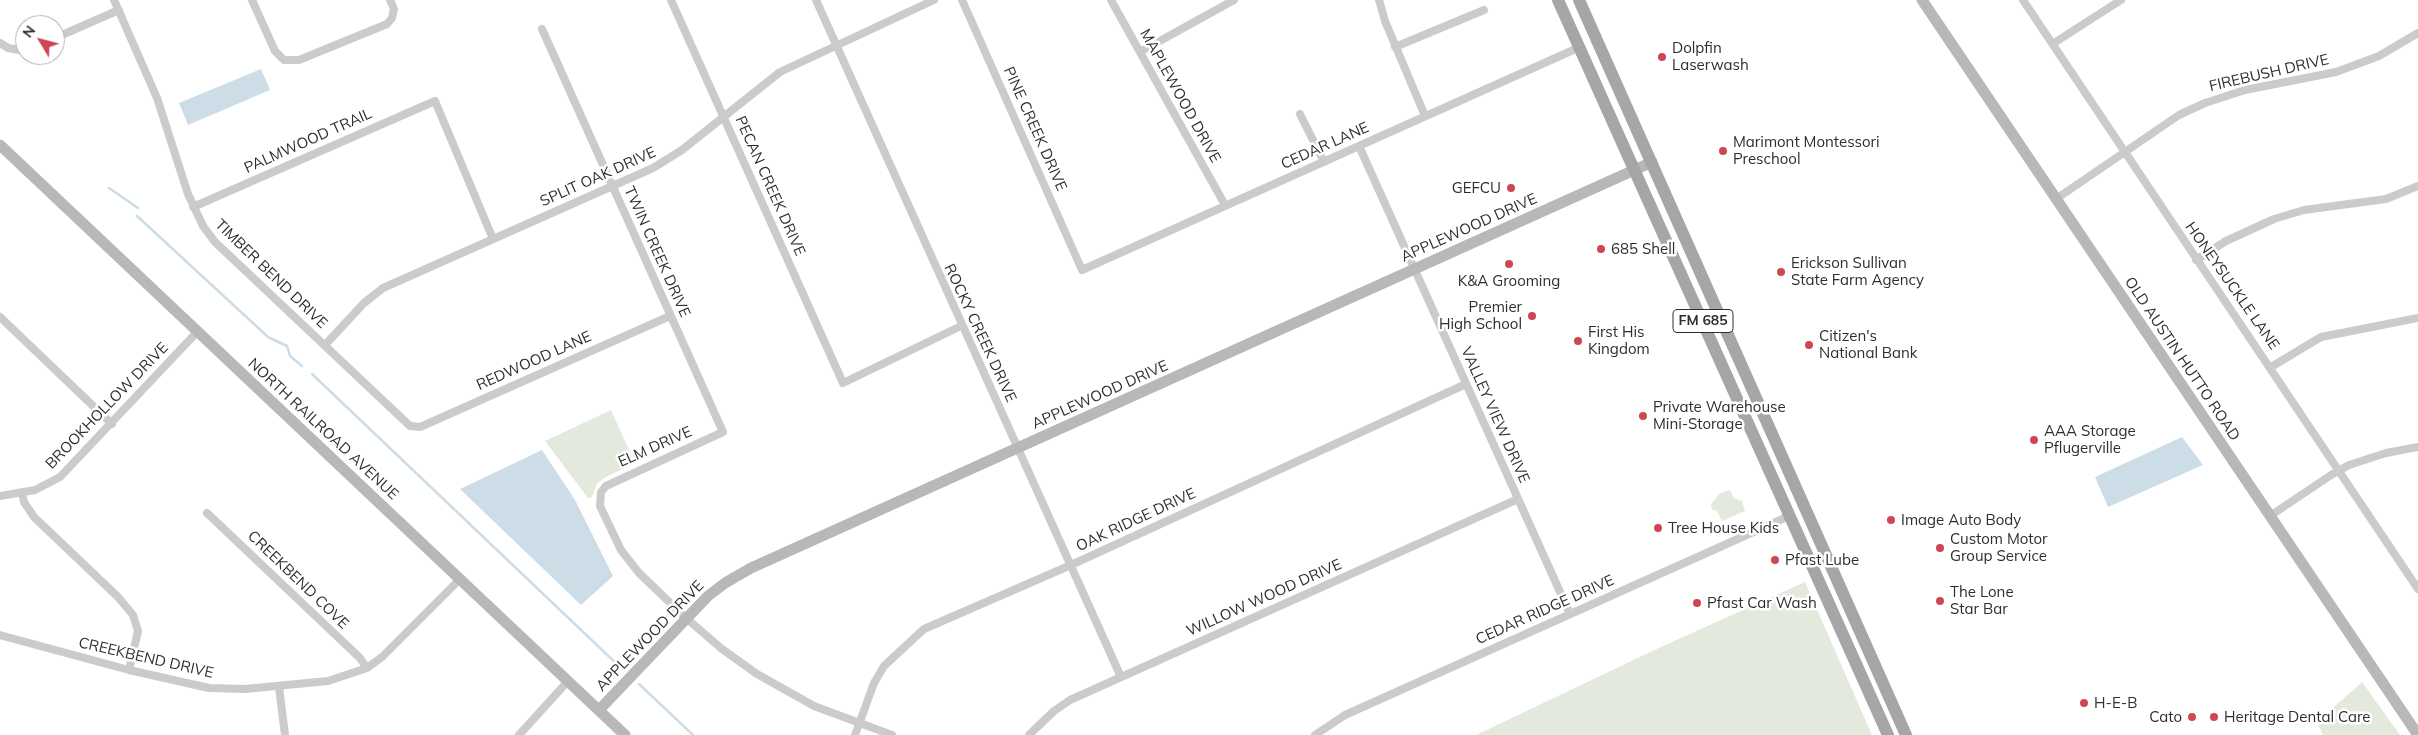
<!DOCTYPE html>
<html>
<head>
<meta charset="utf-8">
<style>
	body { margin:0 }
	#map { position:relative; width:2418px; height:735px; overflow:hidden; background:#fff; font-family:Mulish,sans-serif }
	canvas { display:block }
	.north { position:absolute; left:15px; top:15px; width:50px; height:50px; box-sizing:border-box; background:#fff; border:1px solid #ababab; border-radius:50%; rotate:307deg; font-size:14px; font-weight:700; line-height:20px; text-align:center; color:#2e2e2e }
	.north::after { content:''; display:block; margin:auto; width:18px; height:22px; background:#cf4653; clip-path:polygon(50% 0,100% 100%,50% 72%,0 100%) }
</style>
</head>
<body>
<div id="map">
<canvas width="2418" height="735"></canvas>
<div class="north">N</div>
</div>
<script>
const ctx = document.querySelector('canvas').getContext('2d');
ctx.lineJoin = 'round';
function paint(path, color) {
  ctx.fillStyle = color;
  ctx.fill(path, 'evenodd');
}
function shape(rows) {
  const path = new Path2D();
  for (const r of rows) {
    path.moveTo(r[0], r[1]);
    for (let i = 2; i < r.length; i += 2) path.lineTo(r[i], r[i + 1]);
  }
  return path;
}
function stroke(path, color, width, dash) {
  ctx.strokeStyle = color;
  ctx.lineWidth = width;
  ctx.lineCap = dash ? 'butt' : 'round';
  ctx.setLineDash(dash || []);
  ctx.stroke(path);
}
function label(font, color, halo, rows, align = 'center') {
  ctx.font = font + ' Mulish,sans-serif';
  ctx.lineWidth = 5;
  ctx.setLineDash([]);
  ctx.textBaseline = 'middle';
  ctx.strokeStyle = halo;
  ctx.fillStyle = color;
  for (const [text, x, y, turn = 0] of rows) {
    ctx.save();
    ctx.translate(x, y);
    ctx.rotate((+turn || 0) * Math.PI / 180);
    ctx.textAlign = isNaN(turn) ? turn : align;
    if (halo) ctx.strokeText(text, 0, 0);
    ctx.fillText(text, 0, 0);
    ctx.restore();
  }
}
const green = shape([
	[611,410,635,463,604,478,597,484,592,497,588,498,545,441],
	[1730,490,1734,498,1742,501,1745,511,1722,521,1717,511,1712,510,1711,504,1720,493],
	[1805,582,1872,735,1476,735,1663,646],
	[2362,682,2400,735,2323,735,2317,722]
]);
const water = shape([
	[261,69,270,90,188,125,179,103],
	[2182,437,2203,465,2108,507,2095,477],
	[542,450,575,500,613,576,581,605,460,489]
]);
const stream = shape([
	[109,188,138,208],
	[137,216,268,337,287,346,290,356,302,366],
	[312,374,621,668],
	[639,684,693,735]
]);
const street = shape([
	[114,0,157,98,188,194,203,226,215,242,410,426,420,427,670,316],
	[252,0,275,51,284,60,299,60,387,24,392,18,394,9,390,0],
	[671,0,843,383,961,326],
	[816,0,1121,677],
	[962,0,1082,270,1580,47],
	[1111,0,1225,205],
	[1379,0,1385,21,1425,116],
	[2023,0,2418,589],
	[542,29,723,432,606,486,601,492,600,506,621,550,639,573,686,618,722,649,757,674,814,706,892,735],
	[55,38,119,10],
	[0,43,8,48,25,51],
	[2054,43,2121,0],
	[1395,47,1484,10],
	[1140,52,1234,0],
	[1300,114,1324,162],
	[1359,146,1570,614],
	[2056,199,2179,115,2205,103,2245,90,2336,72,2379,56,2418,33],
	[193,207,435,101,493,239],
	[2196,260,2226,241,2274,219,2304,210,2386,199,2418,186],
	[0,317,112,424],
	[325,345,364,303,383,288,653,168,682,150,780,72,934,0],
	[2271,367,2321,337,2418,318],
	[22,493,24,502,34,517,118,597,133,615,138,631,129,670],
	[0,496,35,490,60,477,198,331],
	[207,513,360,658,367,668],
	[2270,516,2331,475,2349,465,2386,453,2418,447],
	[0,635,129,670,209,688,245,689,328,681,367,668,382,657,460,579],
	[279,687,285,735],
	[519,735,568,681],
	[855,735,874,683,884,666,924,629,1071,565,1466,384],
	[1029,735,1054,711,1070,700,1518,499],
	[1315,735,1345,715,1789,516]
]);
const secondary = shape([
	[1922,0,2418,735],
	[0,145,625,735],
	[599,710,708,596,725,583,751,568,1652,162]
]);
const primary = shape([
	[1558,0,1888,735],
	[1579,0,1906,735]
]);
const markers = [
	[1662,57,5,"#cf4653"],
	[1723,151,5,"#cf4653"],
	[1511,188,5,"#cf4653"],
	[1601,249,5,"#cf4653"],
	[1509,264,5,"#cf4653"],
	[1781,272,5,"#cf4653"],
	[1532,316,5,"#cf4653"],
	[1578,341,5,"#cf4653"],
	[1809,345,5,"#cf4653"],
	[1643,416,5,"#cf4653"],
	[2034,440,5,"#cf4653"],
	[1891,520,5,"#cf4653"],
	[1658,528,5,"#cf4653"],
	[1940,548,5,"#cf4653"],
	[1775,560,5,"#cf4653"],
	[1940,601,5,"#cf4653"],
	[1697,603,5,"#cf4653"],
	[2084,703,5,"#cf4653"],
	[2192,717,5,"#cf4653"],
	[2214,717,5,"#cf4653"]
];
const shields = [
	[1703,321,60]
];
const shieldNames = [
	["FM 685",1703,321]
];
const poiNames = [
	["Dolpfin",1672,48],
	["Laserwash",1672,65],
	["Marimont Montessori",1733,142],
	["Preschool",1733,159],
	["GEFCU",1501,188,"right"],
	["685 Shell",1611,249],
	["Erickson Sullivan",1791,263],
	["State Farm Agency",1791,280],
	["K&A Grooming",1509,281,"center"],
	["Premier",1522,307,"right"],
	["High School",1522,324,"right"],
	["First His",1588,332],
	["Kingdom",1588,349],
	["Citizen's",1819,336],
	["National Bank",1819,353],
	["Private Warehouse",1653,407],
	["Mini-Storage",1653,424],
	["AAA Storage",2044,431],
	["Pflugerville",2044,448],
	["Image Auto Body",1901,520],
	["Tree House Kids",1668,528],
	["Custom Motor",1950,539],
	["Group Service",1950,556],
	["Pfast Lube",1785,560],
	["The Lone",1950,592],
	["Star Bar",1950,609],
	["Pfast Car Wash",1707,603],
	["H-E-B",2094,703],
	["Cato",2182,717,"right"],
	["Heritage Dental Care",2224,717]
];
const streetNames = [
	["FIREBUSH DRIVE",2269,73,-13],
	["MAPLEWOOD DRIVE",1180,96,61],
	["PINE CREEK DRIVE",1035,129,66],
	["PALMWOOD TRAIL",308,141,-24],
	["CEDAR LANE",1325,146,-24],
	["SPLIT OAK DRIVE",598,177,-24],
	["PECAN CREEK DRIVE",770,186,66],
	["APPLEWOOD DRIVE",1469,228,-24],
	["TWIN CREEK DRIVE",657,252,66],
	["TIMBER BEND DRIVE",271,274,44],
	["HONEYSUCKLE LANE",2232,286,55],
	["ROCKY CREEK DRIVE",980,333,65],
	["OLD AUSTIN HUTTO ROAD",2182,359,56],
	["REDWOOD LANE",534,361,-24],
	["APPLEWOOD DRIVE",1100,395,-24],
	["BROOKHOLLOW DRIVE",107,406,-46],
	["VALLEY VIEW DRIVE",1495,415,66],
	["NORTH RAILROAD AVENUE",323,429,43],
	["ELM DRIVE",655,447,-24],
	["OAK RIDGE DRIVE",1136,520,-25],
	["CREEKBEND COVE",298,580,44],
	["WILLOW WOOD DRIVE",1264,598,-24],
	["CEDAR RIDGE DRIVE",1545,610,-24],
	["APPLEWOOD DRIVE",650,636,-46],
	["CREEKBEND DRIVE",146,658,13]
];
paint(green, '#e4e9dd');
paint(water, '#ccdde7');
stroke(stream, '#ccdde7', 2.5);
stroke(street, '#cbcbcb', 8);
stroke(secondary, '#b8b8b8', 11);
stroke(primary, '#a6a6a6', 12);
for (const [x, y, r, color] of markers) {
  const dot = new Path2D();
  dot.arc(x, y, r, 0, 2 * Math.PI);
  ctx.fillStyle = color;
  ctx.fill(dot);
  stroke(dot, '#fff', 2);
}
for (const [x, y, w] of shields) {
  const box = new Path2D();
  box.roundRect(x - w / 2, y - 11.5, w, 23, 4);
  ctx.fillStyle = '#fff';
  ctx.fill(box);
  stroke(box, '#2e2e2e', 1);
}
label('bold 14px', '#2e2e2e', null, shieldNames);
label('15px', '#2e2e2e', '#fff', poiNames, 'left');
label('15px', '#2e2e2e', '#fff', streetNames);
</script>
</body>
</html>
